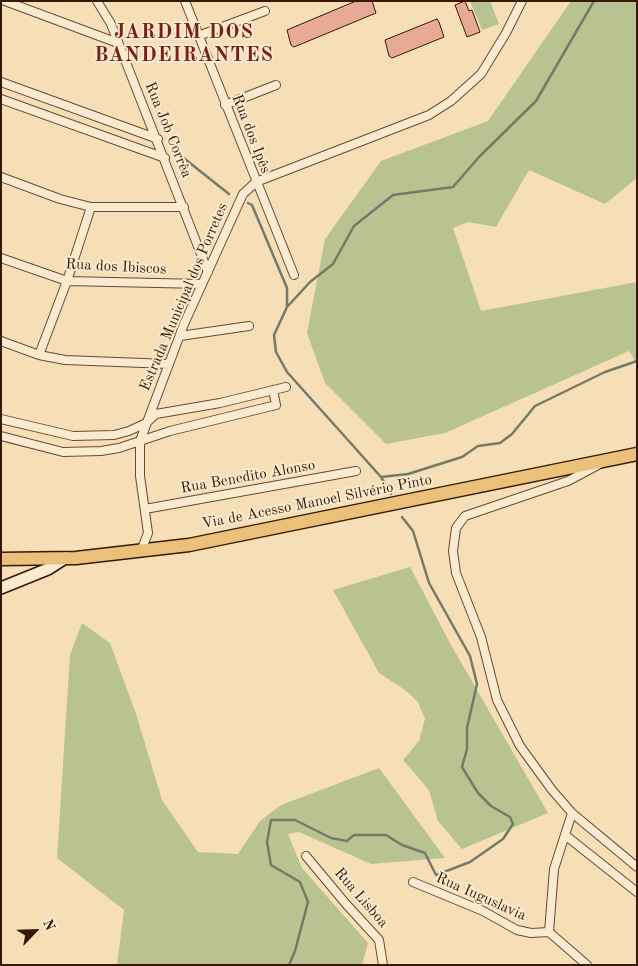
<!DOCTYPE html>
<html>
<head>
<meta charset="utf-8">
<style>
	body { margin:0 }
	#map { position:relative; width:638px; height:966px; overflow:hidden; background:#f6dfb6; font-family:"Old Standard TT",serif }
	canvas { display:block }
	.frame { position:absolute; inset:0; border:2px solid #371803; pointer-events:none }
	.north { position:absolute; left:10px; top:906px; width:50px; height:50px; -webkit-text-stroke:4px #f9ead0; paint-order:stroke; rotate:66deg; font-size:14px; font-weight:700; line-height:20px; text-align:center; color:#371803 }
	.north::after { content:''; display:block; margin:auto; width:18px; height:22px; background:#371803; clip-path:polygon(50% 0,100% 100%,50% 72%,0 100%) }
</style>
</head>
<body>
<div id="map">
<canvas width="638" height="966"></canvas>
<div class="frame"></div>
<div class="north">N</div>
</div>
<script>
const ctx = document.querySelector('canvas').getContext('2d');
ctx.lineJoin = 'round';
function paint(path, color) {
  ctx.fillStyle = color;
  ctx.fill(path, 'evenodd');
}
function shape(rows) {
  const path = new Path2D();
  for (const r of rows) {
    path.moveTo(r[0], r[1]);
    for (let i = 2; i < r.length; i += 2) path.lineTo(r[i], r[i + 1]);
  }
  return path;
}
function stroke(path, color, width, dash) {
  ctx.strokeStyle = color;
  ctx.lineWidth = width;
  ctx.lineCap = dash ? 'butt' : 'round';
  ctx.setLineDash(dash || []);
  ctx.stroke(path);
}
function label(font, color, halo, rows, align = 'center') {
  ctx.font = font + ' "Old Standard TT",serif';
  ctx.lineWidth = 4;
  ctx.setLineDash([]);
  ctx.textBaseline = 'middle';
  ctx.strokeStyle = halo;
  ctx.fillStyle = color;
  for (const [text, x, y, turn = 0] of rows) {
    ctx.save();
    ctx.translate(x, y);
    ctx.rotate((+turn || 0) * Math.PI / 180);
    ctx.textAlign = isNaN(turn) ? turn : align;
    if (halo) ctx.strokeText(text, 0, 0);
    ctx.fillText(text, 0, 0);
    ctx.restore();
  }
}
const green = shape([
	[470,1,490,1,499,24,482,30],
	[571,1,637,1,637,178,605,204,529,170,496,227,468,222,453,228,481,311,637,282,637,364,629,351,445,433,386,444,325,383,307,333,325,239,381,161,488,121],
	[410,567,451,645,548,813,462,849,438,821,429,790,403,760,419,741,425,719,418,702,405,690,379,673,333,590],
	[82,623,110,643,136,714,162,800,198,852,238,854,260,821,281,805,379,768,445,858,371,864,299,832,288,834,302,868,368,943,362,965,117,965,124,910,57,858,70,655]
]);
const stream = shape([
	[176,152,229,194],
	[248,203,252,205,287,288,287,307,274,335,276,352,287,372,381,477,391,494],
	[287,307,310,282,333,264,354,226,393,195,453,187,479,157,536,101,594,1],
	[381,477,408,474,462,457,478,446,500,443,512,434,535,406,605,372,637,361],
	[289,965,295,951,308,902,300,882,271,865,267,842,271,820,295,820,331,838,347,841,354,835,386,835,402,845,425,853,436,875,470,862,503,839,513,824,510,817,491,806,478,793,462,767,467,749,467,728,477,684,470,656,429,583,413,531,402,517]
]);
const building = shape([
	[356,1,372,1,376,13,294,47,291,45,287,30,356,1],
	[465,1,469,11,472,10,480,32,467,37,455,5,465,1],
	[437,19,439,22,444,37,392,58,389,56,385,40,437,19]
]);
const street = shape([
	[5,1,118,43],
	[97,1,111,24,208,272],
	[185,1,294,275],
	[198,36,265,11],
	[1,82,158,139],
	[1,99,165,158],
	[225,105,276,85],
	[1,177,60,199,91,207,184,207],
	[1,258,67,281,202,284],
	[180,336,249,326],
	[1,341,39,355,65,360,169,364],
	[39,355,67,281,91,207],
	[1,419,73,436,114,435,129,431,146,423,156,414,220,403,286,387],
	[1,436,63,452,101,451,119,448,170,431,276,405,273,390],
	[598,465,568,481,465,516,456,528,453,551,456,573,481,637,497,700,520,746,552,790,572,813,637,867],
	[145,509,356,471],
	[141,551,148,533,140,476,140,441,184,324,243,194,256,182,429,115,451,101,481,74,506,33,522,1],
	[565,835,637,892],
	[306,856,346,904,379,940,383,965],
	[413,882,483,911,517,930,531,933,549,932,587,965],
	[549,932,554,869,572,813]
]);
const secondary = shape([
	[1,588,48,569,65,558]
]);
const primary = shape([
	[1,559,76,558,189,545,637,454]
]);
const streetNames = [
	["Rua Job Corrêa",168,130,68],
	["Rua dos Ipês",251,134,69],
	["Rua dos Ibiscos",116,267,3],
	["Estrada Municipal dos Porretes",184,297,-67],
	["Rua Benedito Alonso",248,477,-10],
	["Via de Acesso Manoel Silvério Pinto",317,502,-11],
	["Rua Iuguslavia",481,897,24],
	["Rua Lisboa",361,898,49]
];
const districtNames = [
	["JARDIM DOS",184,33],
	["BANDEIRANTES",184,56]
];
paint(green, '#b8c391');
stroke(stream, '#747a6b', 2.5);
paint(building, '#e6aa96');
stroke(building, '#371803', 1);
stroke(street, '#674a30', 10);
stroke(secondary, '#371803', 14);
stroke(primary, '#371803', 15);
stroke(street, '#f9ead0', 8);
stroke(secondary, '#f9ead0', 11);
stroke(primary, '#ebc07b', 12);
label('15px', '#371803', '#f9ead0', streetNames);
ctx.letterSpacing = '1px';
label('bold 20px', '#7a1f14', '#f9ead0', districtNames);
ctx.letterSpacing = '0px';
</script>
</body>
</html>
